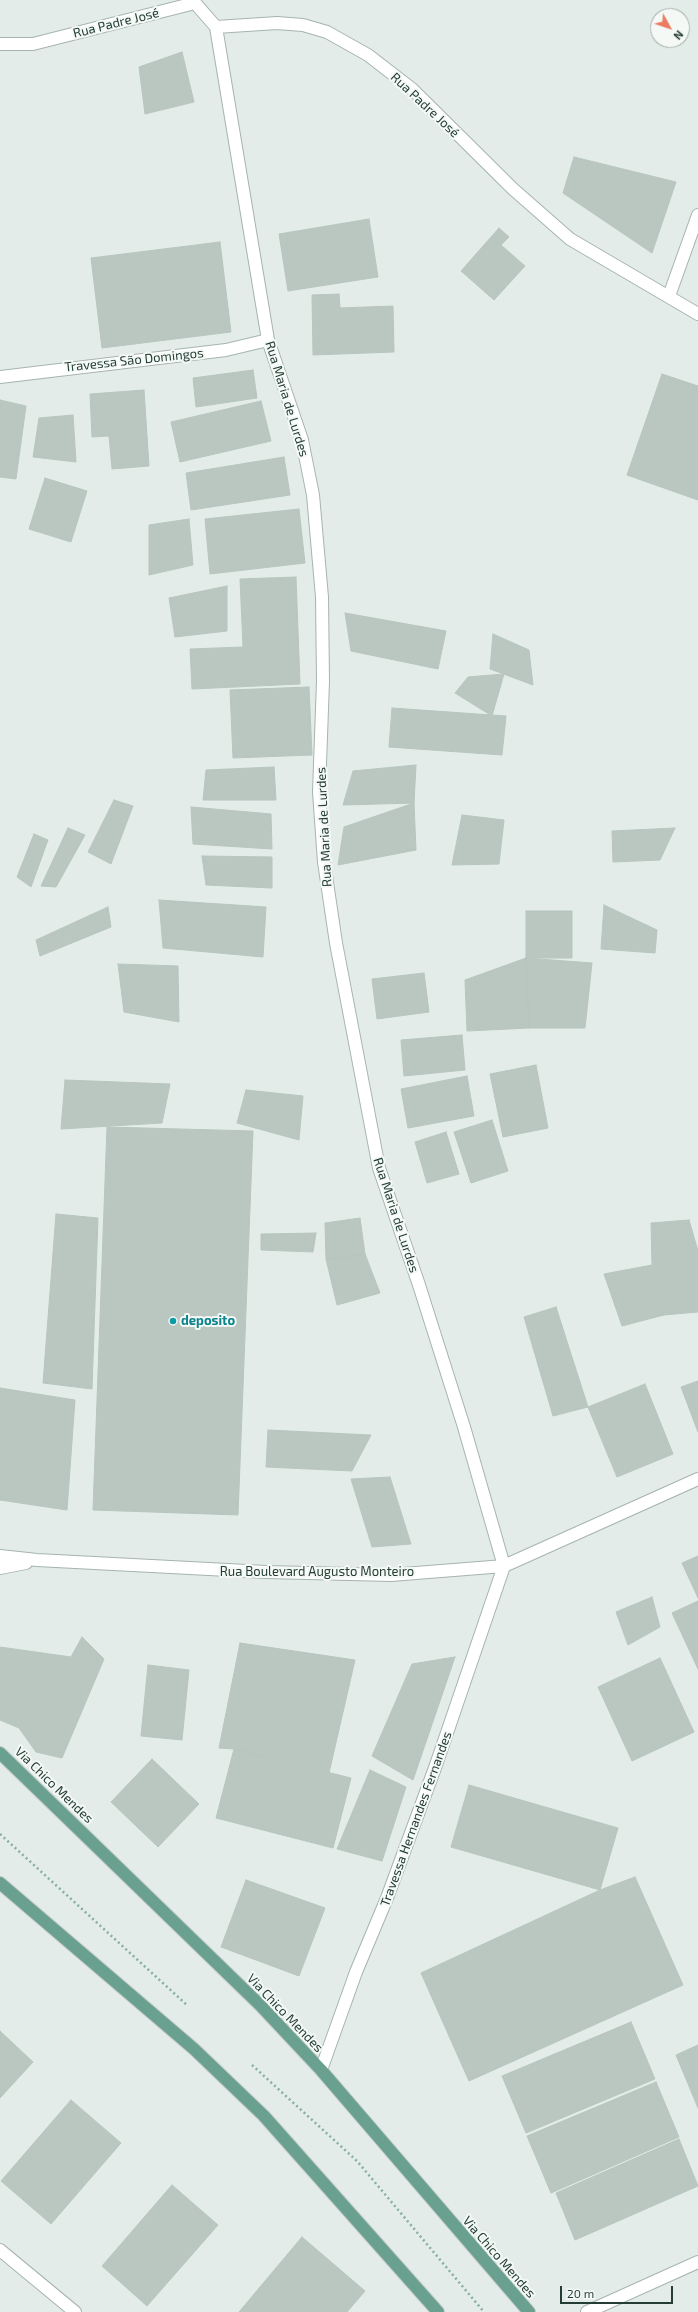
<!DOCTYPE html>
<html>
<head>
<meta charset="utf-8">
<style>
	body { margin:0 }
	#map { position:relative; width:698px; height:2312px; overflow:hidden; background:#e3ece8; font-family:"Exo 2",sans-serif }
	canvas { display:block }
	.north { position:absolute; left:650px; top:8px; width:40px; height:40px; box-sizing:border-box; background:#f4f9f6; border:1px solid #a1aea9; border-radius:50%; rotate:130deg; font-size:11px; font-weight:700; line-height:16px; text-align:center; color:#243d35 }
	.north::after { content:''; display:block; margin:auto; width:14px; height:18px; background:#ec7b62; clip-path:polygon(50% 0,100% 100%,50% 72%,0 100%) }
	.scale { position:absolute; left:560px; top:2286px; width:113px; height:18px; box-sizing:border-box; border:2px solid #243d35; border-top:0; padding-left:5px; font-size:12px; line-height:14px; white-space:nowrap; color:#243d35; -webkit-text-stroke:3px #f4f9f6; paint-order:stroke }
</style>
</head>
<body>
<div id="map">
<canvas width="698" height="2312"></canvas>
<div class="north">N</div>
<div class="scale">20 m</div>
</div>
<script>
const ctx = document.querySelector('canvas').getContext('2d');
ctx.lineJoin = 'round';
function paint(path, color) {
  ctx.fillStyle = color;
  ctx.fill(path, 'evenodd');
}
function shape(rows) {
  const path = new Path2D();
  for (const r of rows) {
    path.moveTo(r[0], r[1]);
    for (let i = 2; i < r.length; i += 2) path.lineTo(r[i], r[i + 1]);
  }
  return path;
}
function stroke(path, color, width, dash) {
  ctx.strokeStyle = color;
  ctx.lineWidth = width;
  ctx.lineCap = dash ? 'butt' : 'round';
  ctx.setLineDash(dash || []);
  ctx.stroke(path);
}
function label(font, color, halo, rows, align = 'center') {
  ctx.font = font + ' "Exo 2",sans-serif';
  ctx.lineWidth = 4;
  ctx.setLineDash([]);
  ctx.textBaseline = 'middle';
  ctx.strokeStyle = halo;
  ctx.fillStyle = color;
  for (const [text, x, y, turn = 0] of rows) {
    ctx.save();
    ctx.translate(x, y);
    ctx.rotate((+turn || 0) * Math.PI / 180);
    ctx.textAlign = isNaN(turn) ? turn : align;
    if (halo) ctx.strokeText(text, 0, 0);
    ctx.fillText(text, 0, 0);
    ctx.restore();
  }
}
const building = shape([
	[182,52,194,102,145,114,139,67,182,52],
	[574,157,676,182,652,253,563,193,574,157],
	[369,219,378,277,288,291,279,234,369,219],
	[499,228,509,237,501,245,525,266,494,300,461,271,499,228],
	[220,242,231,332,102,348,91,258,220,242],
	[339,294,340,308,393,306,394,352,313,355,312,295,339,294],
	[253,370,257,398,196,407,193,378,253,370],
	[662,374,698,386,698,500,627,475,662,374],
	[144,390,149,466,112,469,109,436,92,437,90,394,144,390],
	[0,400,26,406,16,479,0,477,0,400],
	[261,401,271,441,180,462,171,422,261,401],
	[73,415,76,462,33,457,39,418,73,415],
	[284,457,290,495,191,510,186,473,284,457],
	[45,478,87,491,71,542,29,529,45,478],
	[299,509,305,563,210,574,205,519,299,509],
	[189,519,193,565,149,575,149,525,189,519],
	[296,577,300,684,192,689,190,649,243,647,240,579,296,577],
	[227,586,227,631,175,637,169,598,227,586],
	[345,613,446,631,438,669,351,651,345,613],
	[493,634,529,650,533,685,490,669,493,634],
	[504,674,492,716,455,693,468,677,504,674],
	[309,687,312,755,233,758,230,690,309,687],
	[392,708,506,716,502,755,389,747,392,708],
	[416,765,414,803,343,805,353,771,416,765],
	[274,767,276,800,203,800,206,770,274,767],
	[114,800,133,806,111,864,88,852,114,800],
	[414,803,416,850,338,865,344,827,414,803],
	[191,807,271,814,272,849,193,844,191,807],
	[462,815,504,820,499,864,452,865,462,815],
	[68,828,85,835,56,887,41,886,68,828],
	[675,828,660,860,613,862,612,831,675,828],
	[34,834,48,840,31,887,17,877,34,834],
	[202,856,272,857,272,888,206,885,202,856],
	[159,900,266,907,263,957,163,948,159,900],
	[604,905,657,930,655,953,601,949,604,905],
	[108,907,111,927,40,956,36,940,108,907],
	[526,911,572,911,572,958,526,958,526,911],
	[526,958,592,963,585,1028,529,1028,526,958],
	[526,958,529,1028,467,1031,465,980,526,958],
	[118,964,178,966,179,1022,124,1012,118,964],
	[424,973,429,1012,377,1019,372,979,424,973],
	[462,1035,465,1070,404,1076,401,1040,462,1035],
	[536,1065,548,1128,503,1137,490,1074,536,1065],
	[467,1076,474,1116,408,1128,401,1089,467,1076],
	[65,1080,170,1084,162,1123,61,1129,65,1080],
	[246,1090,303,1096,299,1140,237,1123,246,1090],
	[492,1120,508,1171,471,1183,454,1132,492,1120],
	[107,1127,253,1131,238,1515,93,1510,107,1127],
	[446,1132,459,1174,427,1183,415,1142,446,1132],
	[56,1214,98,1218,92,1389,43,1383,56,1214],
	[360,1218,365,1254,326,1259,325,1223,360,1218],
	[689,1220,698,1251,698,1312,664,1315,622,1326,604,1274,652,1265,651,1223,689,1220],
	[316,1233,313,1252,261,1250,261,1234,316,1233],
	[365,1254,380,1293,337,1305,326,1259,365,1254],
	[556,1307,588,1407,553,1416,524,1317,556,1307],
	[698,1381,698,1432,681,1387,698,1381],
	[645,1384,673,1454,617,1477,588,1407,645,1384],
	[0,1388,75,1400,67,1510,0,1500,0,1388],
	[268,1430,371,1435,352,1471,266,1467,268,1430],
	[390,1477,411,1544,372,1547,351,1479,390,1477],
	[698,1556,698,1598,682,1563,698,1556],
	[652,1597,660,1627,628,1645,616,1612,652,1597],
	[698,1601,698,1669,672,1613,698,1601],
	[82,1637,104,1659,62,1758,36,1752,19,1728,0,1720,0,1647,71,1657,82,1637],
	[240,1643,355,1660,329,1773,234,1749,219,1748,240,1643],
	[455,1657,413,1780,372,1756,412,1664,455,1657],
	[660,1658,694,1732,632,1761,598,1687,660,1658],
	[148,1665,189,1670,182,1740,141,1736,148,1665],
	[234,1749,351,1778,333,1848,216,1818,234,1749],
	[152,1759,199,1804,158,1847,111,1802,152,1759],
	[370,1770,406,1787,382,1861,337,1849,370,1770],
	[469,1785,618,1828,600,1890,451,1847,469,1785],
	[635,1877,683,1985,469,2081,421,1973,600,1890,635,1877],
	[246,1880,325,1908,299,1976,221,1947,246,1880],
	[631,2022,655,2079,526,2133,502,2076,631,2022],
	[0,2031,33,2062,0,2098,0,2031],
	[698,2045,698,2108,676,2055,698,2045],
	[656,2082,679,2137,551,2193,527,2136,656,2082],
	[71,2100,121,2143,51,2224,1,2181,71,2100],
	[679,2139,698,2186,575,2240,556,2193,679,2139],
	[172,2185,218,2225,147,2306,102,2266,172,2185],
	[302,2237,365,2291,347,2312,239,2312,302,2237]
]);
const path = shape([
	[0,1834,188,2006],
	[252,2065,357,2161,484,2312]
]);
const minor = shape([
	[216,27,268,340,302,440,313,495,322,597,323,681,319,792,324,862,336,943,379,1168,419,1285,464,1427,504,1566,436,1765,387,1898,356,1972,321,2070],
	[216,27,277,23,303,25,327,32,368,55,412,89,513,189,570,239,698,314],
	[0,44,33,44,195,3,216,27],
	[669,296,698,215],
	[0,377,226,350,268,340],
	[0,1556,37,1560,266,1572,391,1575,504,1566,698,1479],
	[0,1568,26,1563],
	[0,2250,75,2312],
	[587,2312,698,2262]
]);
const major = shape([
	[0,1753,260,2005,321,2070,529,2312],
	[0,1883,194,2049,264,2116,438,2312]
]);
const markers = [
	[173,1321,4,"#0f9aa8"]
];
const streetNames = [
	["Rua Padre José",116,23,-14],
	["Rua Padre José",425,105,43],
	["Travessa São Domingos",134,360,-6],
	["Rua Maria de Lurdes",287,399,73],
	["Rua Maria de Lurdes",324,827,-93],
	["Rua Maria de Lurdes",396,1215,72],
	["Rua Boulevard Augusto Monteiro",317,1572],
	["Via Chico Mendes",54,1785,44],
	["Travessa Hernandes Fernandes",416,1819,-70],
	["Via Chico Mendes",285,2013,46],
	["Via Chico Mendes",499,2257,49]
];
const cultureNames = [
	["deposito",181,1321]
];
paint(building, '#b9c7c0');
stroke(building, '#b6c6be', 1);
stroke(minor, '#a6b4af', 14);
stroke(major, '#c2c9c6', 14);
stroke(path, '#85af9f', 2.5, [2, 3]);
stroke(minor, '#fff', 12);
stroke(major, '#6aa08f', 12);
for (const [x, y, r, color] of markers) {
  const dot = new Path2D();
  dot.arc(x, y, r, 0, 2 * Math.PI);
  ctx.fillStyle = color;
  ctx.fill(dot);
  stroke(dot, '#f4f9f6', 1.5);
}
label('13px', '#243d35', '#f4f9f6', streetNames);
label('bold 13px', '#0d838f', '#f4f9f6', cultureNames, 'left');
</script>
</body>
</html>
